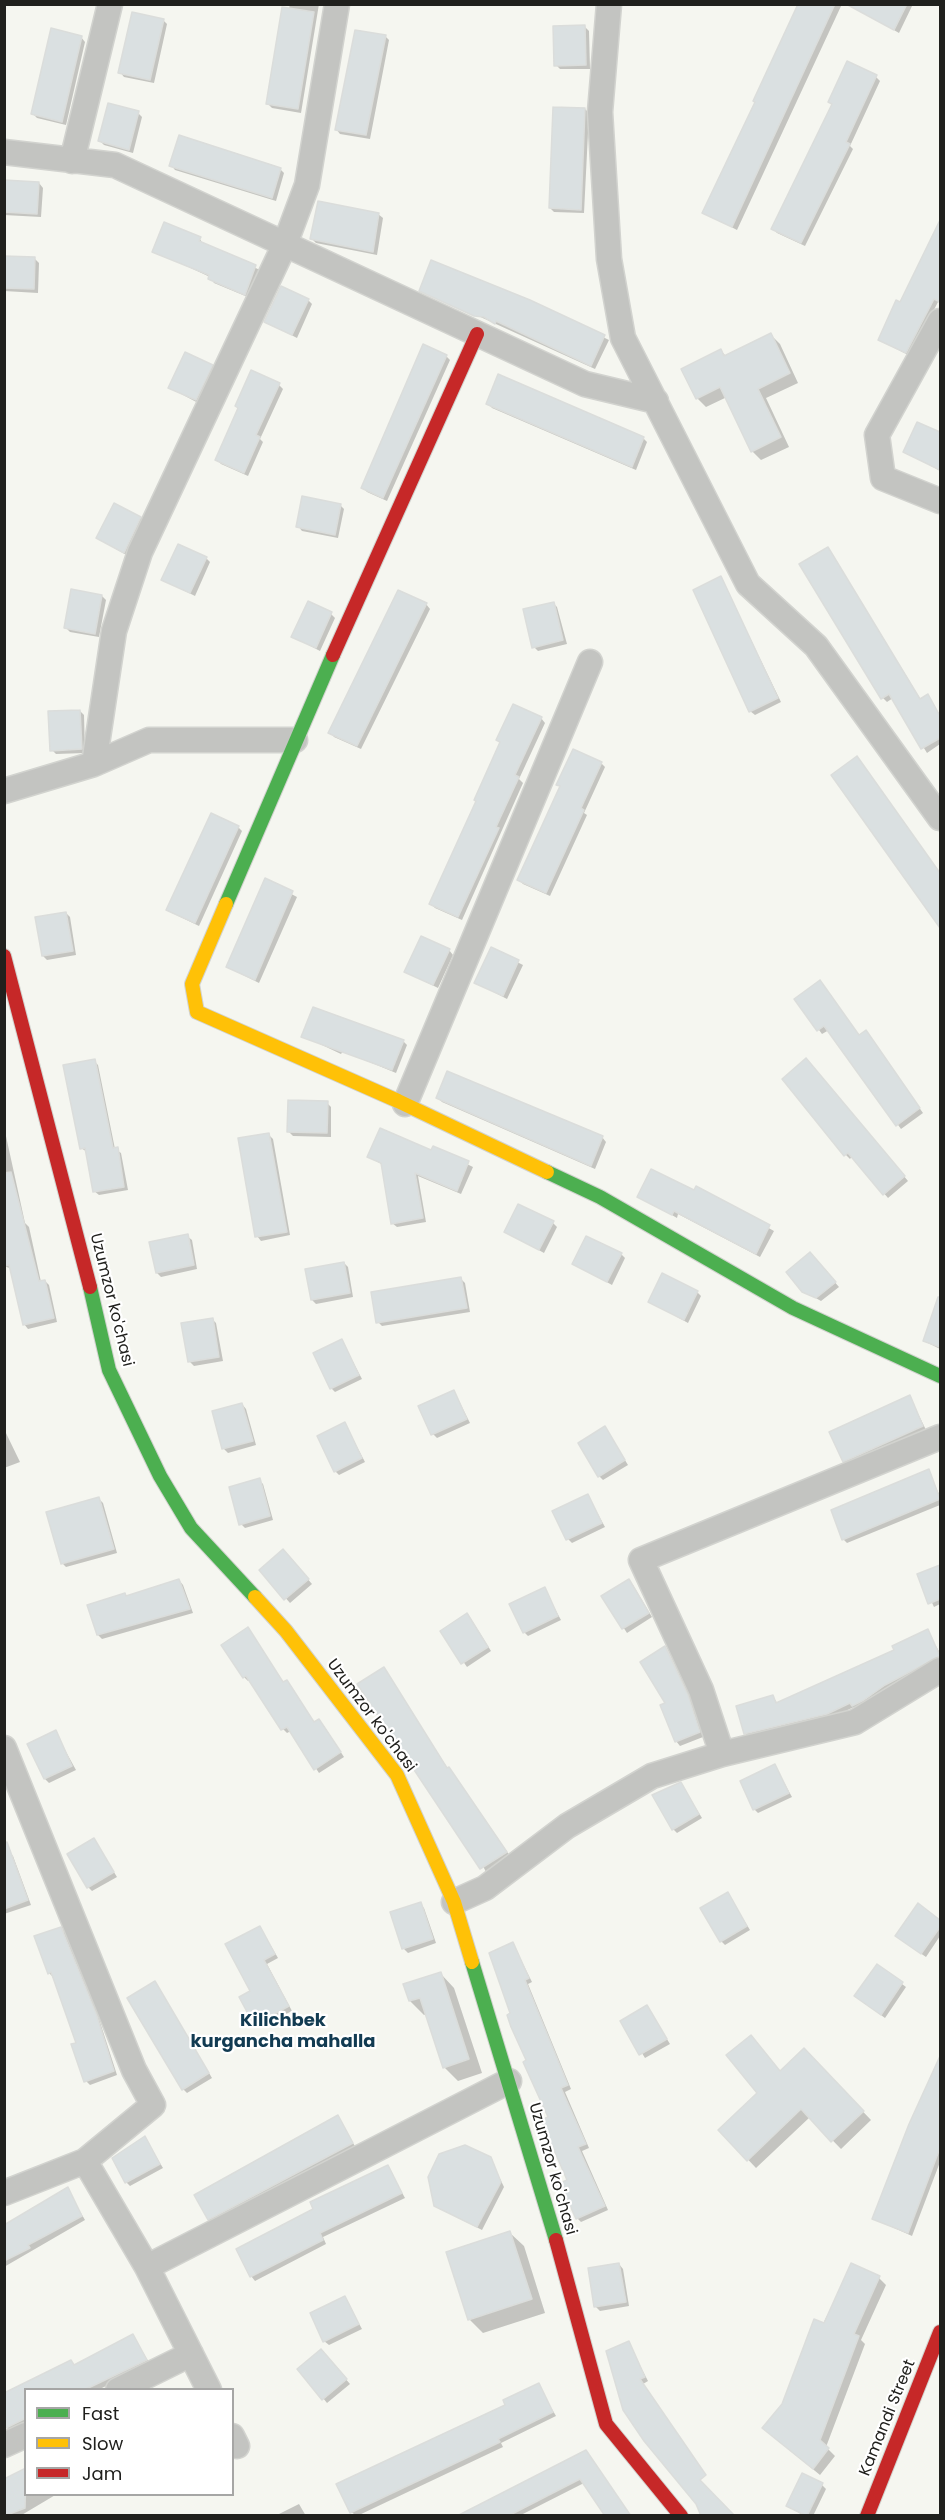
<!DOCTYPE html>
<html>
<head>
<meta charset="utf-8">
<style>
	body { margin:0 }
	#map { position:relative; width:945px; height:2520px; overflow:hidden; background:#f5f6f0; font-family:Poppins,sans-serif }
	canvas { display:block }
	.frame { position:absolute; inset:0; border:6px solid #20201d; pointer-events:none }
	.legend { position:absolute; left:24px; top:2388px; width:210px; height:108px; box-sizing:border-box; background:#fff; border:2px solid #a6a6a5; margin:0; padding:8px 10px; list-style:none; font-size:18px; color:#20201d }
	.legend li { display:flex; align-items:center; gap:12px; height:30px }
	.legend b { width:30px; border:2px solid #a6a6a5 }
</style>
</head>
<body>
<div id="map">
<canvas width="945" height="2520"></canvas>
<div class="frame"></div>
<ul class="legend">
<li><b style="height:8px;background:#4caf50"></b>Fast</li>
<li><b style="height:8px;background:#ffc107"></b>Slow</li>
<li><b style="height:8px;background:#c62828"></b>Jam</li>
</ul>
</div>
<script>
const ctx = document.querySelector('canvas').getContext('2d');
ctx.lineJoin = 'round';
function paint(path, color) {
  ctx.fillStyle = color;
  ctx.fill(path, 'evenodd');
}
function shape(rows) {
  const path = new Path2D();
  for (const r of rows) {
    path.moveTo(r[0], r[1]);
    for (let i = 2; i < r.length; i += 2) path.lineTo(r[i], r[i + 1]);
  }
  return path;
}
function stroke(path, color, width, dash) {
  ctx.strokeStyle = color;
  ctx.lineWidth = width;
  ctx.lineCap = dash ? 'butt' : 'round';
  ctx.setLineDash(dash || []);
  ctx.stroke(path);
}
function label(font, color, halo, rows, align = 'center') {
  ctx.font = font + ' Poppins,sans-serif';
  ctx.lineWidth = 4.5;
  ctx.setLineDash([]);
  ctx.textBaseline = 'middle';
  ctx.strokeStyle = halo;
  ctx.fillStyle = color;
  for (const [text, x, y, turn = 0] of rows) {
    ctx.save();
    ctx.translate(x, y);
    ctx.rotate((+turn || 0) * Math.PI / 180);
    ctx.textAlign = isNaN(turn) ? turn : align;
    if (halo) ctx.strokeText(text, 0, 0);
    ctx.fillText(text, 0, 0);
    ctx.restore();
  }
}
const shadow = shape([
	[290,4,319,4,301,113,272,108,268,104],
	[801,4,842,4,737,230,704,213],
	[871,4,913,4,899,33,866,14],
	[163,20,167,24,154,83,124,77,120,72],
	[585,27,589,31,590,69,560,69,556,65],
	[385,36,389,40,370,139,340,134,336,129],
	[81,37,85,42,66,125,37,118,33,114],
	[876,77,880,81,850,146,853,149,805,246,777,233,773,229,833,105],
	[585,109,589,113,584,213,554,212,550,208],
	[138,113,142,117,133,153,104,145,100,141],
	[171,165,280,169,284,173,276,201,175,170],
	[4,181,39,183,43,188,41,217,4,215],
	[378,214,383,218,377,255,316,243,312,239],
	[940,224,940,303,938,302,910,356,879,340,901,304],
	[200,239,203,244,260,270,250,298,214,283,210,277,154,251],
	[4,258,35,259,39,263,38,293,4,291],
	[421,290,529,301,609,340,595,369],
	[308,300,312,304,297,338,266,322],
	[771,335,780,344,798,383,766,398,789,447,761,460,752,451,727,397,706,407,697,398,721,351,726,356],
	[446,356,450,360,387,501,367,492,363,488],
	[212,366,216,370,200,404,170,388],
	[279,385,283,389,260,439,263,442,248,476,221,464,217,460,240,409],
	[488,403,643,438,647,442,636,470,492,408],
	[918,424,940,434,940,471,905,451],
	[340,505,344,509,338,538,302,531,298,526],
	[140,518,144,522,128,556,97,538],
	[828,548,921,700,927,696,940,715,940,744,927,753,893,698,887,702,883,698,801,564],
	[206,558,210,562,195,596,163,580],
	[721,578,781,702,755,715,750,711],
	[102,596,106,600,99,637,70,632,66,628],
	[553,603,557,607,567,644,538,651,534,647],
	[426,604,430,609,361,749,334,737,330,732],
	[331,614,335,618,320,651,293,637],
	[80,711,84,715,85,753,56,754,52,750],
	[541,718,545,723,519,779,523,783,462,920,435,908,431,904],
	[861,762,940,874,940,926,833,775],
	[601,763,605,767,584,813,587,815,550,896,523,884,519,880,561,787,558,784],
	[238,827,242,831,199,926,172,913,168,909],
	[265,880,297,897,259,983,227,967],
	[66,913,70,917,76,955,47,960,43,956],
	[491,949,523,965,507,999,476,983],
	[449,950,453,955,438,988,406,972],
	[796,999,860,1037,866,1032,923,1113,901,1129,829,1030,822,1034],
	[303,1036,403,1041,407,1045,396,1073,343,1051,341,1054],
	[94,1061,98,1065,115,1149,121,1153,128,1190,99,1195,94,1191,87,1152,81,1148],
	[810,1064,908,1181,888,1198,852,1156,850,1159,846,1155],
	[448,1073,602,1137,606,1142,595,1169,442,1102,438,1098],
	[327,1103,331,1107,331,1137,293,1136,289,1132],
	[4,1127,25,1223,29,1227,41,1282,45,1281,49,1285,57,1322,28,1329,24,1324,12,1269,4,1266],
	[268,1134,273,1139,290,1235,261,1241,257,1236],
	[434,1148,473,1167,461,1194,418,1176,426,1222,397,1227,392,1223,383,1165,369,1157,432,1152],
	[697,1188,774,1231,760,1257,678,1214,677,1218,639,1196,695,1192],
	[553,1223,557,1227,544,1253,506,1232],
	[187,1236,192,1240,197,1269,161,1277,157,1273],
	[621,1254,625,1258,612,1285,574,1264],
	[814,1258,839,1287,821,1301,803,1291],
	[344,1263,348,1267,353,1297,316,1304,312,1300],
	[460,1278,465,1283,470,1312,382,1326,378,1322],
	[697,1292,701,1296,688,1323,650,1302],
	[940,1294,940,1349,924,1341],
	[212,1319,216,1323,223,1361,194,1366,190,1362],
	[342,1341,362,1379,335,1392,331,1388],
	[454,1391,470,1423,437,1438,433,1434],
	[910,1397,926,1430,848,1465,844,1461],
	[242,1404,246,1409,256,1445,228,1453,224,1449,213,1412],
	[345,1424,365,1462,339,1475,335,1471],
	[605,1428,628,1465,603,1480,599,1476],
	[5,1431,20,1462,4,1468,4,1432],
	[928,1471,940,1496,940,1505,847,1543,843,1539],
	[259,1480,263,1484,273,1520,245,1528,241,1524],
	[588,1496,605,1527,572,1543,568,1539],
	[99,1499,103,1503,117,1553,66,1567,62,1563],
	[287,1555,312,1584,290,1603,261,1570],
	[940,1566,940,1604,934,1607,919,1575],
	[179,1580,183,1585,193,1613,102,1639,98,1635,125,1595,128,1597],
	[633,1585,652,1617,627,1633,603,1596],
	[544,1589,561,1620,528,1636,524,1632],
	[471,1619,491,1651,467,1667,442,1631],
	[248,1629,284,1683,315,1724,319,1721,323,1725,344,1757,319,1773,291,1731,287,1733,283,1729,251,1680,248,1681,244,1677],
	[927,1631,940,1653,940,1661,857,1709,854,1707,831,1718,749,1738,745,1733,773,1697,778,1704,896,1651],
	[665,1648,691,1701,703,1737,680,1746,676,1741,668,1704],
	[384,1669,448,1769,453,1773,510,1856,486,1872],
	[55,1732,76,1770,49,1783,45,1779],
	[775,1766,792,1797,758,1813,754,1809],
	[681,1784,702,1818,677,1833,673,1829],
	[94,1840,117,1877,92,1891,88,1887],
	[9,1852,13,1856,31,1905,4,1914,4,1853],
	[728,1894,750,1930,725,1945,721,1941],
	[420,1904,424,1908,436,1943,408,1953,404,1949,392,1913],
	[918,1906,940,1922,940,1936,926,1957,901,1940],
	[260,1927,278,1958,267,1964,292,2011,259,2028,255,2024,252,1992],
	[60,1929,65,1933,99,2019,117,2075,90,2085,86,2081,77,2044,53,1977,49,1973],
	[513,1944,532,1982,528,1984,571,2089,565,2092,589,2148,582,2151,608,2210,581,2222,577,2218,550,2118,512,2014],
	[878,1966,906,1987,885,2018,860,2000],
	[441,1974,454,1988,482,2073,458,2081,444,2067,427,2014,424,2015,410,2001,405,1985],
	[158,1987,212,2078,187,2093,183,2089],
	[647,2007,670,2044,645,2058,622,2021],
	[804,2050,871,2120,841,2149,810,2117,756,2168,720,2130],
	[932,2079,940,2083,940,2162,912,2236,874,2219],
	[338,2117,356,2148,213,2223,209,2219],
	[145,2138,163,2168,130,2186,126,2182],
	[490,2158,504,2187,482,2230,435,2206],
	[388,2167,405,2198,323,2237,326,2244,255,2281,251,2276,238,2249,315,2209],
	[67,2189,85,2220,4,2267,4,2227],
	[510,2233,524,2246,545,2313,483,2333,469,2319],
	[619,2264,623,2269,629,2306,600,2311,595,2306],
	[852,2265,879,2278,886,2285,861,2340,865,2344,826,2447,835,2456,820,2475,771,2435,783,2405],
	[345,2298,362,2329,329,2345,324,2341],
	[133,2336,150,2364,98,2390,26,2390,26,2425,11,2432,7,2428,4,2395,71,2362,75,2366],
	[628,2342,648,2381,643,2384,697,2503,645,2440],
	[325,2355,350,2384,327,2403,323,2398],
	[538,2385,556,2416,501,2443,503,2447,357,2516,351,2512],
	[586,2451,584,2483,519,2516,460,2516],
	[26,2469,26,2494,57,2494,20,2516,4,2516],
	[822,2485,826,2489,813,2516,804,2516,788,2506],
	[299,2504,306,2516,275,2516]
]);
const building = shape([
	[798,4,835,4,732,227,702,213,755,102,753,101,798,4],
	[846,4,907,4,894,30,846,4],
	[282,7,314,12,298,109,266,104,282,7],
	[132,12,164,19,150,80,118,73,132,12],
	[585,25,586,65,554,66,553,26,585,25],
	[51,28,82,36,62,122,31,114,51,28],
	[355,30,386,35,366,135,335,130,355,30],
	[847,61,877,75,846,142,850,144,801,243,771,229,832,104,828,102,847,61],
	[108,103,139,111,129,150,98,141,108,103],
	[553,107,585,108,581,210,549,208,553,107],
	[179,135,281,168,272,198,169,166,179,135],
	[4,180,39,182,37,214,4,212,4,180],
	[318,201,379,213,373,252,310,239,318,201],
	[940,220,940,302,934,299,906,353,878,340,896,300,900,302,940,220],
	[164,222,201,237,199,241,256,265,245,295,208,279,209,275,152,252,164,222],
	[4,256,35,257,34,289,4,288,4,256],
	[431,260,530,300,605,335,591,366,496,321,495,324,484,317,474,316,419,291,431,260],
	[281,286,309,299,292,335,264,322,281,286],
	[771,333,790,373,758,389,781,437,751,452,720,387,696,399,681,369,721,349,724,356,771,333],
	[423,344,447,355,383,498,361,488,423,344],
	[185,352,213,365,196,400,168,388,185,352],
	[251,370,280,383,256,435,260,437,244,473,215,460,238,408,235,406,251,370],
	[498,374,644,437,632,467,486,404,498,374],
	[917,422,940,432,940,470,903,452,917,422],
	[302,496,341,504,335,535,296,527,302,496],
	[114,503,141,517,124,553,96,538,114,503],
	[178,544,207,557,190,593,161,580,178,544],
	[828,547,920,699,928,694,940,716,940,738,921,749,889,694,881,699,799,564,828,547],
	[721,576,778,698,749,712,693,590,721,576],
	[71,589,102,595,95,634,64,628,71,589],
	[398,590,427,603,357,746,328,733,398,590],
	[308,601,332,612,316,648,291,637,308,601],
	[554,602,563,640,532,648,523,609,554,602],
	[513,704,542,717,515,775,519,777,496,827,499,828,458,917,429,904,476,801,474,800,500,742,496,740,513,704],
	[80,710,82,749,50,751,48,711,80,710],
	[573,749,602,762,581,808,584,810,546,893,517,880,560,786,556,785,573,749],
	[857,756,940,873,940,928,831,775,857,756],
	[211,813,239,826,195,923,166,910,211,813],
	[265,878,293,891,255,980,226,967,265,878],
	[66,912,73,951,42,956,35,917,66,912],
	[421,936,450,949,433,985,404,972,421,936],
	[491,947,519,960,503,996,474,983,491,947],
	[820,980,859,1035,866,1030,920,1108,896,1126,824,1026,817,1031,794,999,820,980],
	[313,1007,404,1040,392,1070,301,1037,313,1007],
	[806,1058,905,1176,883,1195,848,1153,844,1156,782,1079,806,1058],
	[95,1059,113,1148,118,1147,124,1187,93,1192,85,1148,80,1149,63,1065,95,1059],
	[447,1071,603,1136,591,1166,436,1098,447,1071],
	[288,1100,328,1101,327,1133,287,1132,288,1100],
	[380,1128,431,1150,433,1146,469,1161,457,1191,415,1173,423,1218,391,1224,381,1163,367,1157,380,1128],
	[269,1133,287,1232,255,1237,238,1138,269,1133],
	[651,1169,694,1190,696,1186,770,1225,756,1254,674,1211,672,1215,637,1197,651,1169],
	[11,1172,39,1281,45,1280,54,1318,23,1325,9,1265,4,1266,4,1173,11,1172],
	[518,1204,554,1221,539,1250,504,1232,518,1204],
	[188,1234,194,1265,156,1273,149,1242,188,1234],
	[586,1236,622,1253,607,1282,572,1264,586,1236],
	[810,1252,836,1282,816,1298,802,1292,786,1272,810,1252],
	[344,1262,350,1293,311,1300,305,1269,344,1262],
	[662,1273,698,1291,684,1320,648,1302,662,1273],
	[461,1277,467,1308,376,1323,371,1292,461,1277],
	[938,1297,940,1297,940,1347,923,1341,938,1297],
	[213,1318,219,1357,188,1362,181,1323,213,1318],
	[342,1339,359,1375,330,1389,313,1353,342,1339],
	[454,1390,467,1419,431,1435,418,1406,454,1390],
	[910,1395,923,1426,843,1462,829,1432,910,1395],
	[242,1403,253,1441,222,1449,212,1411,242,1403],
	[345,1422,362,1458,334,1472,317,1436,345,1422],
	[605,1426,625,1460,598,1477,578,1443,605,1426],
	[929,1469,940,1499,842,1540,831,1510,929,1469],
	[260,1478,270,1516,239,1525,229,1487,260,1478],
	[588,1494,602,1523,566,1540,552,1511,588,1494],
	[99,1497,114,1549,61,1564,46,1512,99,1497],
	[283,1549,309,1579,284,1600,259,1570,283,1549],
	[940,1565,940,1599,928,1604,917,1574,940,1565],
	[179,1579,190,1609,97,1635,87,1605,125,1593,126,1596,179,1579],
	[629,1579,649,1613,622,1629,601,1596,629,1579],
	[545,1587,558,1616,523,1633,509,1604,545,1587],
	[467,1613,488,1647,461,1664,440,1631,467,1613],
	[248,1627,283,1682,287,1680,314,1722,319,1719,341,1752,314,1770,287,1727,281,1730,246,1676,243,1678,221,1645,248,1627],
	[928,1629,940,1656,885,1685,864,1700,852,1706,850,1703,827,1714,744,1734,736,1706,773,1695,776,1703,894,1650,892,1646,928,1629],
	[665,1646,688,1695,700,1732,675,1742,660,1705,665,1703,640,1662,665,1646],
	[384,1667,447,1768,449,1767,507,1852,480,1869,357,1684,384,1667],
	[56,1730,72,1766,44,1779,27,1744,56,1730],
	[775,1764,789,1793,753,1810,740,1781,775,1764],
	[681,1782,699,1814,672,1830,652,1795,681,1782],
	[94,1838,114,1872,87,1888,67,1854,94,1838],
	[7,1842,28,1900,4,1909,4,1843,7,1842],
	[728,1892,747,1926,720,1942,700,1908,728,1892],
	[421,1902,433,1939,402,1949,390,1912,421,1902],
	[918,1903,940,1920,940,1927,921,1954,895,1936,918,1903],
	[260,1926,275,1954,264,1960,289,2006,254,2025,239,1997,250,1991,225,1944,260,1926],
	[61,1927,96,2013,114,2071,84,2082,71,2044,76,2043,51,1972,48,1974,34,1936,61,1927],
	[513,1942,529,1978,525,1980,568,2085,561,2088,586,2144,578,2147,605,2206,576,2219,560,2183,567,2180,541,2120,548,2117,523,2062,526,2060,511,2027,507,2015,510,2013,489,1953,513,1942],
	[877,1964,903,1982,881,2015,854,1996,877,1964],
	[441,1972,469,2059,443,2068,420,1998,409,2001,403,1984,441,1972],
	[155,1981,209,2073,182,2090,127,1998,155,1981],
	[647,2005,667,2039,639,2055,620,2021,647,2005],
	[751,2035,780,2071,804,2048,864,2111,831,2142,801,2109,747,2161,718,2130,757,2093,726,2055,751,2035],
	[940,2056,940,2148,908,2233,872,2219,909,2124,940,2056],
	[338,2115,353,2143,208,2220,194,2195,338,2115],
	[145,2136,160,2164,125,2183,112,2158,145,2136],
	[465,2145,491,2157,501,2182,477,2227,434,2206,428,2177,439,2154,465,2145],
	[388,2165,402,2193,320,2233,323,2240,250,2277,236,2249,313,2209,310,2202,388,2165],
	[68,2187,82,2216,28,2245,30,2248,4,2261,4,2225,68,2187],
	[510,2231,532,2299,468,2320,446,2252,510,2231],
	[619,2263,626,2302,594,2307,588,2268,619,2263],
	[851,2263,880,2276,854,2334,859,2336,820,2440,829,2448,813,2469,762,2428,782,2404,814,2319,824,2323,851,2263],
	[345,2296,359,2324,323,2342,310,2313,345,2296],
	[133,2334,147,2360,84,2390,26,2390,26,2418,4,2429,4,2393,71,2360,74,2365,133,2334],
	[629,2341,645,2377,640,2379,706,2475,700,2480,735,2516,701,2516,696,2504,644,2441,623,2410,606,2351,629,2341],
	[321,2349,347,2379,322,2400,297,2369,321,2349],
	[539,2383,553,2412,498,2439,500,2442,350,2513,336,2484,505,2405,503,2400,539,2383],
	[586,2450,631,2516,605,2516,580,2479,508,2516,457,2516,586,2450],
	[26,2468,25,2508,4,2516,4,2479,26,2468],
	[802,2473,823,2483,807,2516,786,2506,802,2473]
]);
const street = shape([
	[609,4,600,112,609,259,623,338,748,584,816,646,940,818],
	[4,152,115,165,585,384,656,401],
	[72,161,110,4],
	[940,321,877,435,883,478,940,501],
	[94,764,114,631,140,552,285,244,307,185,337,4],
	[4,791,94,764,149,740,295,740],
	[405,1104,590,662],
	[4,1748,134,2070,153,2105,85,2161,4,2193],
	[722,1754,701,1690,641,1560,940,1437],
	[454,1902,485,1888,567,1826,652,1776,722,1754,855,1722,940,1670],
	[85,2161,147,2267,209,2390],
	[147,2267,509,2081],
	[118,2390,191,2354],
	[232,2436,237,2446],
	[4,2445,26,2435]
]);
const fast = shape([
	[226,904,333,655],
	[547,1172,600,1197,793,1308,940,1376],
	[90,1287,109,1370,160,1476,191,1528,255,1597],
	[472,1962,556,2240]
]);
const slow = shape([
	[226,904,192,984,197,1012,398,1101,547,1172],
	[255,1597,286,1631,397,1775,454,1902,472,1962]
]);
const jam = shape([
	[333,655,477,334],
	[4,956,90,1287],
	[556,2240,606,2424,681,2516],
	[867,2516,940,2332]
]);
const streetNames = [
	["Uzumzor ko'chasi",111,1300,76],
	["Uzumzor ko'chasi",371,1716,53],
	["Uzumzor ko'chasi",552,2169,74],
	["Kamandi Street",888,2418,-68]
];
const neighbourhoodNames = [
	["Kilichbek",283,2021],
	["kurgancha mahalla",283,2042]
];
paint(shadow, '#0003');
paint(building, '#dae0e1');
stroke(building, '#dbdddb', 1.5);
stroke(street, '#d2d3cf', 27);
stroke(fast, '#d2d3cf', 16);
stroke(slow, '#d2d3cf', 16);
stroke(jam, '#d2d3cf', 16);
stroke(street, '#c3c4c1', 24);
stroke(fast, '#4caf50', 14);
stroke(slow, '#ffc107', 14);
stroke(jam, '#c62828', 14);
label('16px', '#20201d', '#fff', streetNames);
label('bold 18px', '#123b52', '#fff', neighbourhoodNames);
</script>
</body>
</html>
